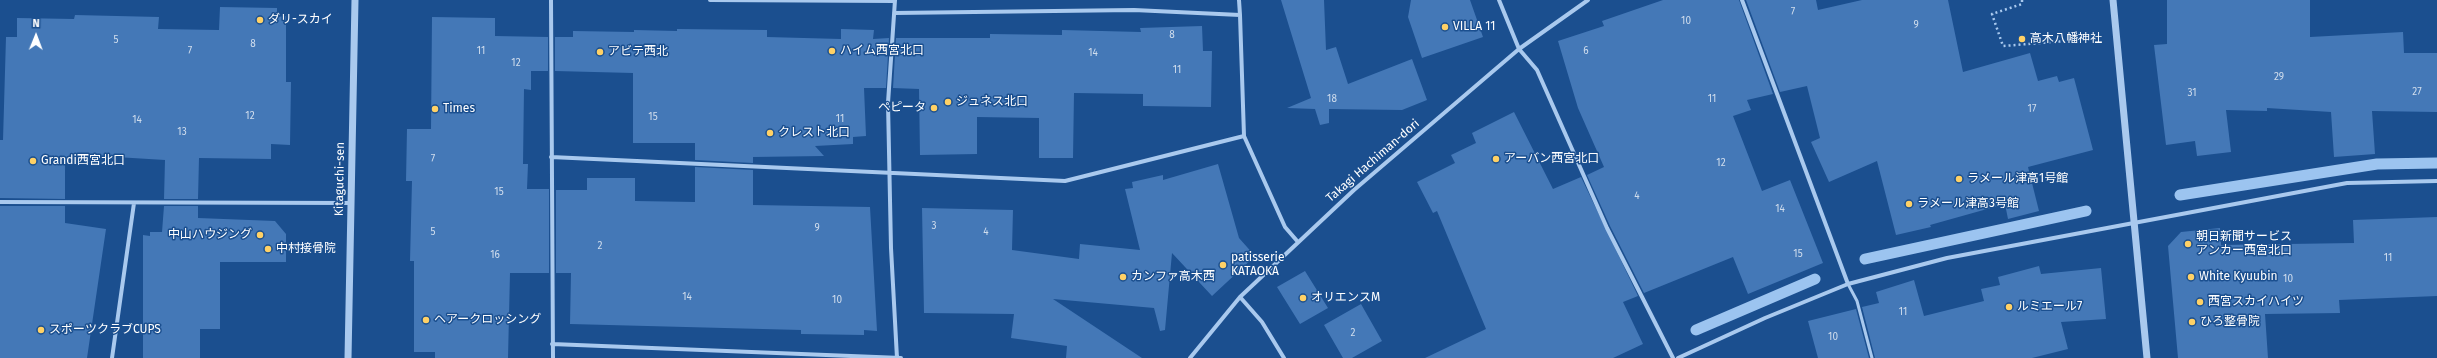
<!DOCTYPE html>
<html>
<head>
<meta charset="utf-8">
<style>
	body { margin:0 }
	#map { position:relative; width:2437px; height:358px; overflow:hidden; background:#1b4f8f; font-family:"Fira Sans",sans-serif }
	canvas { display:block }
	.north { position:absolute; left:16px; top:16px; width:40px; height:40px; -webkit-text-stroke:3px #1b4f8f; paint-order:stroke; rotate:1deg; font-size:11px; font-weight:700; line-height:16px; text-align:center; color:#fff }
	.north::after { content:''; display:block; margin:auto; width:14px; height:18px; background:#fff; clip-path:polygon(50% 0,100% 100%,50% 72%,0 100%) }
</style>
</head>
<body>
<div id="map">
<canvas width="2437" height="358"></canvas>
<div class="north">N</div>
</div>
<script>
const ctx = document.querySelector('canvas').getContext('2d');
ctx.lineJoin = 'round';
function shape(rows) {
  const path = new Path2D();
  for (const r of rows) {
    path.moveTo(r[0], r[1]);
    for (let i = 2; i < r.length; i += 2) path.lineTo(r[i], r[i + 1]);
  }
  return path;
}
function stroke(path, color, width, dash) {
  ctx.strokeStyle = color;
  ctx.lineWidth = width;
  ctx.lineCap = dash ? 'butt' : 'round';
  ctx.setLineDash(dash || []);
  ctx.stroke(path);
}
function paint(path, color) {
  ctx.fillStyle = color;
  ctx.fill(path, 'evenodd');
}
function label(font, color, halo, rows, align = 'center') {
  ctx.font = font + ' "Fira Sans","Noto Sans JP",sans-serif';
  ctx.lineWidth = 3;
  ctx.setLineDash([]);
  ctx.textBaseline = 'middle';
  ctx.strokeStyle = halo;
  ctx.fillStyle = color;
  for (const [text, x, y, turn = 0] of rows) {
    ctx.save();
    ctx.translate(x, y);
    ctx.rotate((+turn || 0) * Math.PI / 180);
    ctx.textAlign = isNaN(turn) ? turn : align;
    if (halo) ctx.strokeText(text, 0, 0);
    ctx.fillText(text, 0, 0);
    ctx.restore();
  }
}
const stream = shape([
	[2180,195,2377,164,2437,163],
	[1865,259,2086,211],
	[1696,330,1815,279]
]);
const building = shape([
	[1281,0,1324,0,1326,50,1336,47,1348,84,1412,59,1427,100,1402,110,1329,109,1329,123,1320,125,1315,109,1287,108,1311,98],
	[1411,0,1470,0,1483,37,1422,58,1408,17],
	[1663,0,1739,0,1773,94,1747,100,1751,110,1733,116,1762,191,1790,180,1823,263,1748,294,1733,257,1644,293,1610,226,1587,175,1604,167,1578,108,1558,41,1604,26,1602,21],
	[1746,0,1816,0,1818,10,1862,0,1948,0,1963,72,2030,53,2038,81,2057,76,2059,82,2074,78,2093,150,2028,167,2039,211,2008,219,2005,204,1930,225,1931,227,1896,235,1877,161,1829,182,1811,142,1820,138,1807,86,1780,92],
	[2167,0,2310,0,2310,37,2403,32,2404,53,2437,53,2437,112,2372,111,2375,154,2334,157,2331,112,2267,108,2267,111,2226,110,2231,152,2197,156,2195,141,2166,145,2154,45,2167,44],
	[220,7,277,8,277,17,286,16,286,82,291,82,290,145,271,144,271,159,199,158,198,199,164,199,165,160,116,157,116,159,65,158,65,199,0,198,0,140,3,140,6,37,17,37,17,18,74,19,75,15,159,17,158,29,219,30],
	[432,17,495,18,495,36,548,37,548,71,531,71,531,90,524,89,523,164,528,164,527,189,549,189,549,273,510,273,508,358,435,358,435,352,414,352,414,261,410,261,412,181,406,181,407,129,431,129],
	[1202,26,1203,51,1212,51,1211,107,1143,106,1143,94,1074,93,1073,158,1039,158,1039,118,977,117,977,154,920,155,919,89,893,88,896,38,990,38,990,34,1062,35,1062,30,1141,32,1140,28],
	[677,29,767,30,767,37,841,39,841,29,874,30,873,39,889,38,886,88,864,88,866,136,853,137,853,144,815,146,824,156,753,157,753,163,695,160,695,143,633,143,633,73,555,71,555,37,573,37,573,31,634,32,634,30,677,31],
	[1514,112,1553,189,1581,177,1638,296,1623,302,1643,344,1613,358,1425,358,1486,329,1437,211,1433,213,1417,182,1455,163,1451,155,1476,143,1472,133],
	[1218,164,1239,238,1255,256,1212,296,1172,253,1165,330,1160,331,1154,308,1053,299,1142,358,1066,358,1067,346,1011,338,1014,314,924,313,922,208,1013,210,1012,250,1079,259,1080,244,1140,250,1125,189,1133,188,1132,182,1163,175,1163,180],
	[695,167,753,170,753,205,870,207,877,331,864,330,864,335,801,334,801,330,570,324,571,273,556,273,556,190,587,190,587,178,635,178,635,201,695,202],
	[0,206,65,206,65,223,106,229,87,358,0,358],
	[164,206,198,206,198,218,275,221,286,234,286,262,220,262,220,329,200,329,200,358,143,358,143,235,150,236,150,232,162,232],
	[2437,217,2437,296,2339,300,2340,313,2265,314,2268,358,2178,358,2168,246,2181,232,2220,228,2221,245,2354,243,2353,220],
	[2039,266,2041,274,2101,268,2106,319,2061,322,2068,349,2032,358,1875,358,1862,307,1879,303,1876,292,1914,280,1924,316,1984,301,1981,289,2000,285,1998,277],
	[1305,271,1328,308,1300,324,1277,287],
	[1361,304,1382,341,1352,358,1343,358,1324,325],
	[1856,309,1869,358,1818,358,1808,321]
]);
const path = shape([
	[2022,0,2022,4,1992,14,2003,46,2090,39]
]);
const service = shape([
	[1848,284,1857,301,1872,358]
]);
const minor = shape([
	[551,0,553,358],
	[710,0,895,1],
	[895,0,888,103,891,248,897,358],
	[1239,0,1240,15],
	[1499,0,1519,49,1537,70,1607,228,1673,358],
	[1742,0,1848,284],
	[894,13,1134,10,1240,15,1244,136,1285,227,1298,242],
	[551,157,1065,181,1244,136],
	[0,202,351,203],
	[1240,297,1262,322,1284,358],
	[552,344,901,358],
	[112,358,134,203],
	[1190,358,1240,297,1354,190,1519,49,1588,0],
	[1678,358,1765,318,1848,284,1947,258,2347,183,2437,181]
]);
const tertiary = shape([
	[2113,0,2147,358],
	[348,358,355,0]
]);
const markers = [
	[260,20,4,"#ffd166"],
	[1445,27,4,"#ffd166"],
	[2022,39,4,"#ffd166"],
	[832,51,4,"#ffd166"],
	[600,52,4,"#ffd166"],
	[948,102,4,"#ffd166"],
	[934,108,4,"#ffd166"],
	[435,109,4,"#ffd166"],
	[770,133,4,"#ffd166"],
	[1496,159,4,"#ffd166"],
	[33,161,4,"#ffd166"],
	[1959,179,4,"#ffd166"],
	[1909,204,4,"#ffd166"],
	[260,235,4,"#ffd166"],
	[2188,244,4,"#ffd166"],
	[268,249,4,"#ffd166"],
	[1223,265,4,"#ffd166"],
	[1123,277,4,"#ffd166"],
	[2191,277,4,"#ffd166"],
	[1303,298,4,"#ffd166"],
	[2200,302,4,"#ffd166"],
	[2009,307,4,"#ffd166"],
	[426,320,4,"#ffd166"],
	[2192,322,4,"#ffd166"],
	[41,330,4,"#ffd166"]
];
const numberNames = [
	["7",1793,12],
	["10",1686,21],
	["9",1916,25],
	["8",1172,35],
	["5",116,40],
	["8",253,44],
	["7",190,51],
	["11",481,51],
	["6",1586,51],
	["14",1093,53],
	["12",516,63],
	["11",1177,70],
	["29",2279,77],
	["27",2417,92],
	["31",2192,93],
	["18",1332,99],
	["11",1712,99],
	["17",2032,109],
	["12",250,116],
	["15",653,117],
	["11",840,119],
	["14",137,120],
	["13",182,132],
	["7",433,159],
	["12",1721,163],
	["15",499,192],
	["4",1637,196],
	["14",1780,209],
	["3",934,226],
	["9",817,228],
	["5",433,232],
	["4",986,232],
	["2",600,246],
	["15",1798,254],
	["16",495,255],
	["11",2388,258],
	["10",2288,279],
	["14",687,297],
	["10",837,300],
	["11",1903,312],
	["2",1353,333],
	["10",1833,337]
];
const poiNames = [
	["ダリ-スカイ",268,20],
	["VILLA 11",1453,27],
	["高木八幡神社",2030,39],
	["ハイム西宮北口",840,51],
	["アビテ西北",608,52],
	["ジュネス北口",956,102],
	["ペピータ",926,108,"right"],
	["Times",443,109],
	["クレスト北口",778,133],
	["アーバン西宮北口",1504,159],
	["Grandi西宮北口",41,161],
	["ラメール津高1号館",1967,179],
	["ラメール津高3号館",1917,204],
	["中山ハウジング",252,235,"right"],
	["朝日新聞サービス",2196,237],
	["アンカー西宮北口",2196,251],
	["中村接骨院",276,249],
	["patisserie",1231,258],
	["KATAOKA",1231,272],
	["カンファ高木西",1131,277],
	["White Kyuubin",2199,277],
	["オリエンスM",1311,298],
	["西宮スカイハイツ",2208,302],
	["ルミエール7",2017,307],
	["ヘアークロッシング",434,320],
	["ひろ整骨院",2200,322],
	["スポーツクラブCUPS",49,330]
];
const streetNames = [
	["Takagi Hachiman-dori",1373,161,-41],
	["Kitaguchi-sen",340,179,-89]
];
stroke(stream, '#9cc4f0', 11);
paint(building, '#4478b7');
stroke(path, '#a9c9ee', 2.5, [2, 3]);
stroke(service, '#a9c9ee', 3);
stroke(minor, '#a9c9ee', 4);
stroke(tertiary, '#a9c9ee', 7);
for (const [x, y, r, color] of markers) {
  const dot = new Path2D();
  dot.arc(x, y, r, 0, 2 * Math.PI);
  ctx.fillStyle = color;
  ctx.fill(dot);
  stroke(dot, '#1b4f8f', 1.5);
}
label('10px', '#d0dded', null, numberNames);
label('12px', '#fff', '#1b4f8f', poiNames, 'left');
label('12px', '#fff', '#1b4f8f', streetNames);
</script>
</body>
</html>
